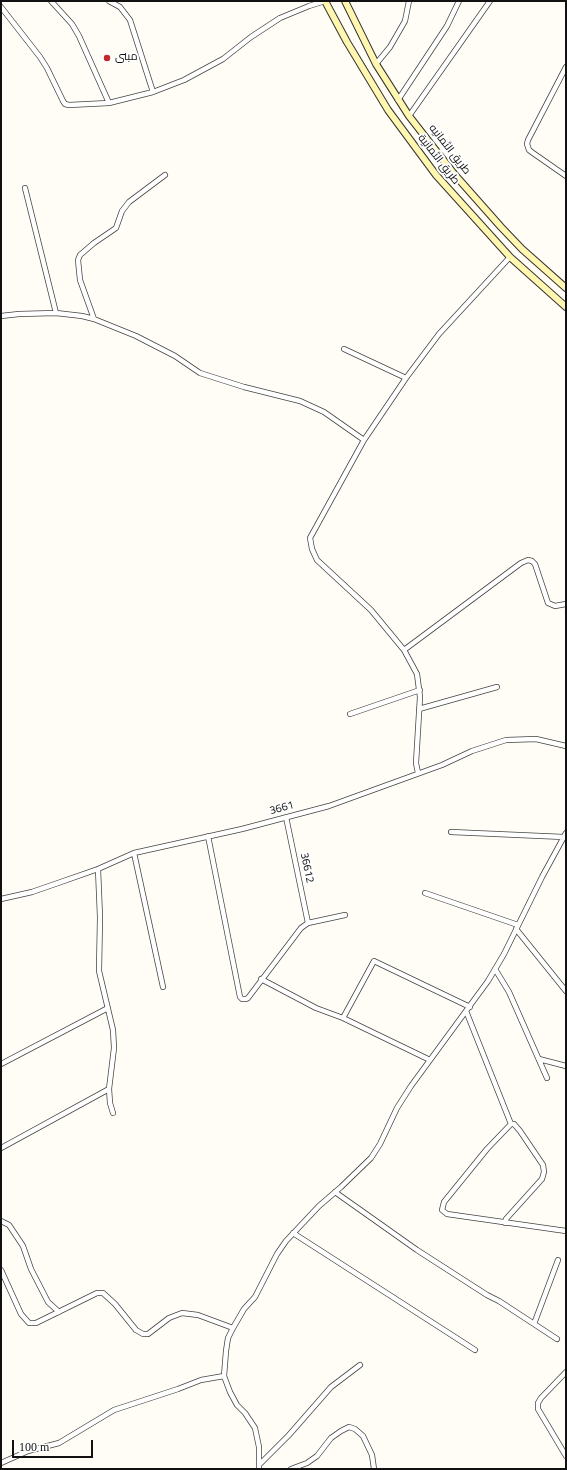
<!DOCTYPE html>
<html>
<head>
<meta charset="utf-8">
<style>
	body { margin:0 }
	#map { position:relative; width:567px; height:1470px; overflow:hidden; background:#fffdf5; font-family:Georgia,serif }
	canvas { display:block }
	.frame { position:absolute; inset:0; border:2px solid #111; pointer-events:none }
	.scale { position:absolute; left:12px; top:1440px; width:81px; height:18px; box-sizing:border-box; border:2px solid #111; border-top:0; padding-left:5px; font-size:12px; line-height:14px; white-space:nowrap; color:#111; -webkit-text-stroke:3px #fff; paint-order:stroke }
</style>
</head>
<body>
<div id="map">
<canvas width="567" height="1470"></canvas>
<div class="frame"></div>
<div class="scale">100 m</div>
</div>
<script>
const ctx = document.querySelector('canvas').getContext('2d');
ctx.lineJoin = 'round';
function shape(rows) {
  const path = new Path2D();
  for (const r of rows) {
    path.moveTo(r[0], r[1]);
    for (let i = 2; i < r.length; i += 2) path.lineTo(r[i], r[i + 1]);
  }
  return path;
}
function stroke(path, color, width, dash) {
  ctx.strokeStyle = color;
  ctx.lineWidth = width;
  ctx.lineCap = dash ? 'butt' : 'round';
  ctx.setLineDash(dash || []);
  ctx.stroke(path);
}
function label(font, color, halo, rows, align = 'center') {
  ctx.font = font + ' Georgia,Cairo,serif';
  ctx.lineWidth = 4;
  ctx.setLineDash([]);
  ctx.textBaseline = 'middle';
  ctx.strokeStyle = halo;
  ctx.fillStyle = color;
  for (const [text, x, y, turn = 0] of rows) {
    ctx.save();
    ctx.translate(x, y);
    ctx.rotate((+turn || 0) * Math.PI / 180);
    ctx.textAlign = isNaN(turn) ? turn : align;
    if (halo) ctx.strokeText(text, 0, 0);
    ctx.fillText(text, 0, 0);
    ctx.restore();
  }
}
const street = shape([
	[51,1,72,24,79,36,109,103],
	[109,1,120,7,130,20,153,92],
	[1,7,40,57,47,68,63,101,65,104,69,105,109,103,153,92,184,80,223,59,251,37,280,18,309,6,325,1],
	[376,64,390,47,405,21,409,1],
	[566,67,528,140,527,144,529,150,533,153,566,176],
	[398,100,447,26,459,1],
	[409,116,490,1],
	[25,188,56,313],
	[1,316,19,314,56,313,82,316,94,319,136,336,175,356,200,373,244,387,300,401,324,412,364,440],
	[94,319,80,280,78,260,80,255,94,243,116,228,122,211,129,202,165,175],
	[344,349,406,378],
	[404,650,521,563,528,560,532,561,535,564,548,603,555,606,566,604],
	[419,709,497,687],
	[350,714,420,690],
	[418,773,416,763,420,697,417,674,404,650,371,610,317,560,312,549,310,538,364,440,406,378,439,334,510,257],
	[286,817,308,923],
	[451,832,564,837],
	[208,836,240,997,242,999,246,999,248,998,301,928,308,923,345,915],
	[134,853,163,987],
	[98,869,100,917,99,971,113,1030,114,1048,109,1089,110,1103,113,1113],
	[425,893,518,925],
	[1,899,32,892,58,883,98,869,134,853,242,829,329,806,442,765,472,751,506,740,536,739,566,746],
	[516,929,566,991],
	[495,969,509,992,547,1078],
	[261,979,316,1008,343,1018,430,1060],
	[466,1011,511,1124,514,1124,520,1131,543,1165,544,1172,542,1179,506,1219,505,1223],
	[343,1018,374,961,470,1007],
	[539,1059,566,1066],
	[1,1064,108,1008],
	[511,1124,487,1149,444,1202,442,1210,447,1214,566,1231],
	[1,1148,109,1089],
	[335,1192,417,1250,487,1295,499,1301,557,1339],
	[1,1221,9,1225,23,1246,31,1269,48,1302,59,1312],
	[293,1233,475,1350],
	[1,1270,21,1314,29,1323,36,1323,97,1293,103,1293,115,1304,136,1330,143,1334,148,1334,152,1331,169,1318,182,1313,198,1315,233,1328],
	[534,1324,558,1260],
	[566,1372,541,1398,538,1403,538,1409,566,1456],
	[1,1463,28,1451,59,1443,114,1410,178,1389,201,1380,224,1376],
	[260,1464,289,1435,331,1387,360,1365],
	[259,1469,259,1447,255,1428,245,1413,237,1405,230,1392,224,1376,226,1351,228,1338,233,1328,244,1309,255,1297,277,1254,286,1241,319,1206,341,1187,371,1158,380,1144,397,1108,411,1086,488,981,504,954,542,877,566,833],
	[291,1469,307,1463,317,1456,331,1438,341,1431,349,1427,355,1429,363,1436,372,1455,374,1469]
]);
const secondary = shape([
	[325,1,347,42,388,110,436,175,510,257,566,307],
	[345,1,376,64,409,116,455,175,501,227,522,249,566,288]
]);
const markers = [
	[107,58,4,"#c4262e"]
];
const poiNames = [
	["مبنى",115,58]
];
const streetNames = [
	["طريق الثمانيه",449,150,52],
	["طريق الثمانية",438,160,52],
	["3661",282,809,-15],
	["36612",306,868,78]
];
stroke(street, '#444', 6);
stroke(secondary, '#333', 8);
stroke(street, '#fff', 4.5);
stroke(secondary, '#fff6b0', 6);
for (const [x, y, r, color] of markers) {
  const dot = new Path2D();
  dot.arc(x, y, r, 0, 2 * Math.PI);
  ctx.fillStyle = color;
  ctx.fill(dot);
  stroke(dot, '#fff', 1.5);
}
label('11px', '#111', '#fff', poiNames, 'left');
label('11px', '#111', '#fff', streetNames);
</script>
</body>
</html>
